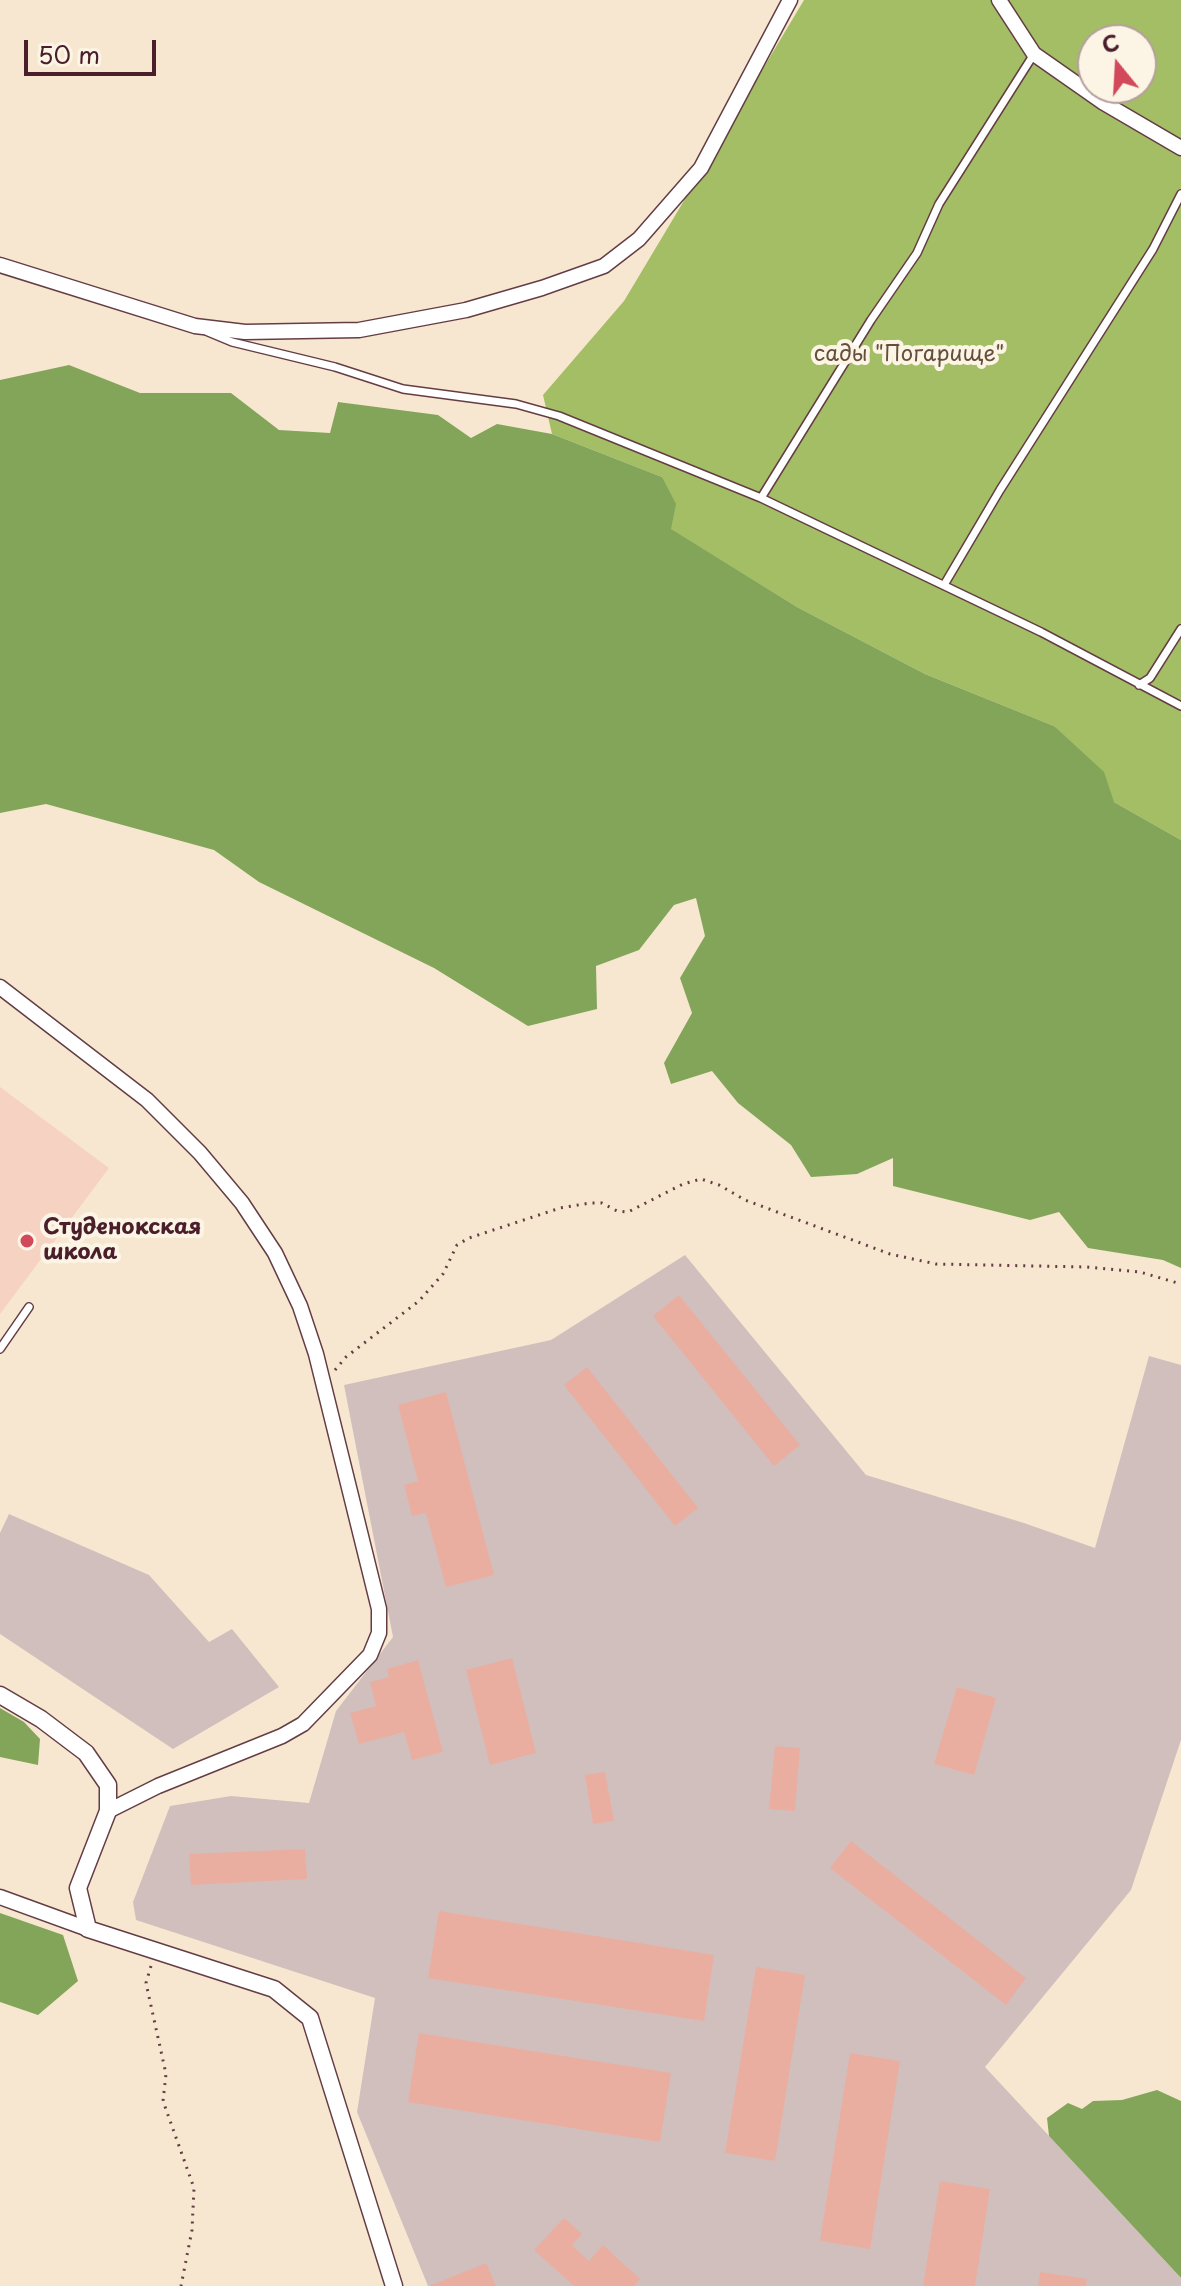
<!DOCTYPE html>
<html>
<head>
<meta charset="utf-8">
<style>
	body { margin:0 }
	#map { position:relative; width:1181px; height:2286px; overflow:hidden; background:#f8e7d0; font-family:"Playpen Sans",sans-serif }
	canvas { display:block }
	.north { position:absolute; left:1077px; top:24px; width:80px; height:80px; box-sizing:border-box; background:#fcf5e5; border:2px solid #b59f9b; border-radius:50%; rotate:342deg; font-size:22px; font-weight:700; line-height:32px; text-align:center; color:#4a1f2b }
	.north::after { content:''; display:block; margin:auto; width:28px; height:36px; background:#d1495b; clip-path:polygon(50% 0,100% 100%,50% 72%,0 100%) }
	.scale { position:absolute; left:24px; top:40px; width:132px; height:36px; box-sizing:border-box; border:4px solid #4a1f2b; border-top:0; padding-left:10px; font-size:24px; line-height:28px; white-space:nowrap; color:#4a1f2b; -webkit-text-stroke:6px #fcf5e5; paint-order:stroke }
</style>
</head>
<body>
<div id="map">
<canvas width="1181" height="2286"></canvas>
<div class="north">С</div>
<div class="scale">50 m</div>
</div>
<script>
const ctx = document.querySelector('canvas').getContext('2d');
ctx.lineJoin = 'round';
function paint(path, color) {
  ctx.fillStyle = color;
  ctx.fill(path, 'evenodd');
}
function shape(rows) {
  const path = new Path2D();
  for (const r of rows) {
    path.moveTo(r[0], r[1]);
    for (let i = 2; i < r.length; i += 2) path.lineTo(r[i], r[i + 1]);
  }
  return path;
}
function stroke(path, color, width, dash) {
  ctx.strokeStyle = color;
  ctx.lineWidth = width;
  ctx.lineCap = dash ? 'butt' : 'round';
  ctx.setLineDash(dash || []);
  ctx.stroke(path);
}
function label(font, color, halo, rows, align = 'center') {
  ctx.font = font + ' "Playpen Sans",sans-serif';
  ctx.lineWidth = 8;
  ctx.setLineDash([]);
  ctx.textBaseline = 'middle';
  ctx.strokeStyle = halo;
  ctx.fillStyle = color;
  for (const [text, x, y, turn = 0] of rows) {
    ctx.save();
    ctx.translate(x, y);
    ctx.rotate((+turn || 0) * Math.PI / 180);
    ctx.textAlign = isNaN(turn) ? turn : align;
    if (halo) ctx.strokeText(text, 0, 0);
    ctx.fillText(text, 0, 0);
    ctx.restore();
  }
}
const built = shape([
	[0,1087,109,1168,0,1314]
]);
const industrial = shape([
	[685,1255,866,1475,1024,1523,1095,1548,1149,1356,1181,1365,1181,1740,1131,1890,985,2067,1181,2278,1181,2286,428,2286,357,2112,375,1998,136,1920,133,1902,170,1806,231,1796,309,1803,336,1711,393,1637,344,1385,551,1340],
	[9,1514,149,1575,209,1642,232,1629,279,1687,173,1749,0,1634,0,1533]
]);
const green = shape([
	[804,0,1181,0,1181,840,1114,802,1054,726,925,674,797,607,670,529,662,477,552,434,543,395,624,301],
	[1093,40,1141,40,1141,88,1093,88]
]);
const forest = shape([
	[69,365,140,393,231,393,279,430,330,433,338,402,438,415,471,438,497,424,552,434,662,477,676,504,671,529,797,607,925,674,1054,726,1104,772,1114,802,1181,840,1181,1268,1163,1260,1088,1248,1059,1212,1030,1220,893,1186,893,1158,857,1174,811,1177,791,1145,738,1103,712,1071,671,1084,664,1063,692,1013,680,978,705,936,696,898,674,905,639,950,596,966,597,1009,528,1026,434,968,259,882,214,850,46,804,0,813,0,380],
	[0,1708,24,1722,40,1739,38,1765,0,1757],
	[0,1913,63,1935,78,1981,38,2015,0,2002],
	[1157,2090,1181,2101,1181,2278,1049,2136,1047,2118,1068,2103,1082,2109,1093,2101,1122,2100]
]);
const building = shape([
	[679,1295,800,1445,774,1466,653,1316],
	[587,1367,698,1508,675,1526,564,1385],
	[446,1392,494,1575,446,1587,426,1513,412,1516,404,1485,418,1481,398,1405],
	[512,1658,536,1753,490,1765,466,1670],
	[418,1660,443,1752,412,1760,404,1732,359,1744,350,1713,376,1706,370,1682,389,1677,387,1669],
	[957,1687,996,1698,974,1775,934,1764],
	[775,1746,800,1748,795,1811,769,1809],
	[605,1772,614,1821,593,1824,585,1775],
	[851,1841,1026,1978,1006,2005,830,1868],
	[305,1849,307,1879,191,1885,189,1854],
	[439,1911,714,1955,704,2021,428,1978],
	[756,1967,805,1975,775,2161,725,2153],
	[419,2033,671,2073,660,2142,408,2102],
	[850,2053,900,2061,870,2249,820,2241],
	[940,2181,990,2189,975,2286,923,2286],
	[564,2218,582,2234,572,2245,589,2261,603,2245,640,2279,634,2286,574,2286,534,2250],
	[486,2263,496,2286,429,2286],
	[1040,2272,1087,2279,1086,2286,1038,2286]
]);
const path = shape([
	[335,1370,346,1357,419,1301,443,1274,457,1245,469,1238,560,1208,590,1203,602,1203,617,1211,628,1212,683,1184,701,1179,719,1185,745,1200,890,1254,936,1264,1086,1267,1140,1272,1181,1284],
	[151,1966,146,1983,166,2074,163,2101,194,2188,192,2230,181,2286]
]);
const service = shape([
	[208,332,232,342,335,367,403,389,516,404,559,416,761,498,1041,632,1181,706],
	[761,498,871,320,917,253,939,204,1034,54],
	[944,585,1000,490,1153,249,1181,194],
	[1139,685,1150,678,1181,629],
	[0,1349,29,1307]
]);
const minor = shape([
	[999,0,1034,54,1104,103,1181,148],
	[0,265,195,326,245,332,359,330,466,310,542,288,604,266,639,239,701,168,790,0],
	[0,987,147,1100,200,1153,242,1203,275,1253,300,1306,316,1354,379,1609,379,1633,370,1655,303,1724,282,1736,158,1786,108,1811],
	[0,1897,88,1929]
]);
const tertiary = shape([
	[0,1695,41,1719,86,1753,108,1785,108,1811,78,1888,88,1929,274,1989,310,2018,394,2286]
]);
const markers = [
	[27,1241,8,"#d1495b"]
];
const parkNames = [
	["сады \"Погарище\"",909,355]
];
const poiNames = [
	["Студенокская",43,1228],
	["школа",43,1253]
];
paint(built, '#f6d2c3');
paint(industrial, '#d1bfbd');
paint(green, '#a3be65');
paint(forest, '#82a55a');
paint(building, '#eaaea1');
stroke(service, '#643d44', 10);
stroke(minor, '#643d44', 17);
stroke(tertiary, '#643d44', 19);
stroke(path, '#643d44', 3, [2, 6]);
stroke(service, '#fff', 7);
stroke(minor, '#fff', 14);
stroke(tertiary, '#fff', 16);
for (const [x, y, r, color] of markers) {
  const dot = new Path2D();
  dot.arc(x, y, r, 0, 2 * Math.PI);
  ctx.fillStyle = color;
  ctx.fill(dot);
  stroke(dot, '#fcf5e5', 3);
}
label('22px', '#654f3c', '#fcf5e5', parkNames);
label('bold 22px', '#4a1f2b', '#fcf5e5', poiNames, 'left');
</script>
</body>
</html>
